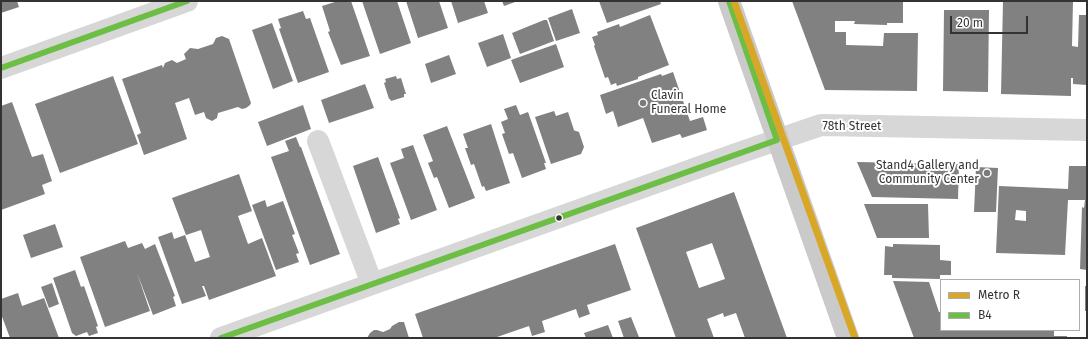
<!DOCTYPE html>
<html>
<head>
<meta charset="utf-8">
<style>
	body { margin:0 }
	#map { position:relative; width:1088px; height:339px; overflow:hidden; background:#fff; font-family:"Fira Sans",sans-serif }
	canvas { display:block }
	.frame { position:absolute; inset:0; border:2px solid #333; pointer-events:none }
	.legend { position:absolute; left:940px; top:279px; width:140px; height:52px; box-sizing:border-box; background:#fff; border:1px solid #adadad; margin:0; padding:5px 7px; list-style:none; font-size:12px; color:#333 }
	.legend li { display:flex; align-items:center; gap:8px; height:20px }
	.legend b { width:20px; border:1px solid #adadad }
	.scale { position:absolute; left:950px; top:16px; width:78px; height:18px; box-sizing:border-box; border:2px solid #333; border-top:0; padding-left:5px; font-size:12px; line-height:14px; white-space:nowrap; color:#333; -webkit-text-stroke:3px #fff; paint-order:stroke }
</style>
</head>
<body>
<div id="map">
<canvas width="1088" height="339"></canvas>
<div class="frame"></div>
<ul class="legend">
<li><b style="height:5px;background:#d9a728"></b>Metro R</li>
<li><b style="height:5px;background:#6cbe45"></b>B4</li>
</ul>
<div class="scale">20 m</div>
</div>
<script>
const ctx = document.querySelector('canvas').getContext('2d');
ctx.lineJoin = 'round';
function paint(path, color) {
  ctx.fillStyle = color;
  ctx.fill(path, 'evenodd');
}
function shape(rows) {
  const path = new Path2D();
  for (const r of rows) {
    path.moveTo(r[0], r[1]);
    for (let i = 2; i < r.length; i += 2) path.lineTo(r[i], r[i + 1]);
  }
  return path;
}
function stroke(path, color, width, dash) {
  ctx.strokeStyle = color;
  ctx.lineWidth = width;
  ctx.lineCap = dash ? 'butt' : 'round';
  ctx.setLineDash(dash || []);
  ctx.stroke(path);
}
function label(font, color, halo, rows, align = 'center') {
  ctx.font = font + ' "Fira Sans",sans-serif';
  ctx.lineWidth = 4;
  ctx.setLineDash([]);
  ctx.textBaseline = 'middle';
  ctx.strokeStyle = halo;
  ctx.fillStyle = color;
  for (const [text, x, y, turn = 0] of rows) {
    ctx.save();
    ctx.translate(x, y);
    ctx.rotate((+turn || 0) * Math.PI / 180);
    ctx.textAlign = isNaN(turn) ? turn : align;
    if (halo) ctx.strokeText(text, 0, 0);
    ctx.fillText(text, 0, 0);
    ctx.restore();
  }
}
const building = shape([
	[1,1,17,1,19,7,1,13],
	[338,1,351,1,370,56,341,65,328,32,330,31,322,6],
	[362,1,397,1,411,43,380,54],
	[406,1,439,1,448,28,418,38],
	[451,1,484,1,488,13,458,23],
	[502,1,518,1,504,6],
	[599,1,660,1,661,4,607,23],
	[792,1,903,1,903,23,887,23,887,25,854,24,855,21,835,21,835,32,846,32,846,45,883,46,884,33,918,33,917,91,825,90],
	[1003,1,1073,1,1072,46,1078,47,1079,15,1087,15,1087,85,1073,84,1073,78,1071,78,1071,96,1001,94],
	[572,9,580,33,556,41,548,18],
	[944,10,989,10,988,92,943,91],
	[303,11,306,19,310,18,329,72,298,83,279,29,281,28,278,19],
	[650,15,669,65,638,77,638,79,617,86,616,83,611,85,608,77,605,78,594,46,595,45,592,37,598,35,597,32,619,24,620,27],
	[544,20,547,20,554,41,520,54,512,33],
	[272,23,293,81,273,89,252,30],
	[503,34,511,58,487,67,478,43],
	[222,36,229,39,251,103,250,105,246,108,242,109,238,107,218,113,217,118,212,121,206,118,204,112,195,115,189,98,175,103,187,139,144,155,137,135,141,133,122,79,162,65,163,68,165,63,172,60,177,63,186,59,184,54,190,48,198,49,213,44,216,38],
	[556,44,564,67,520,83,511,60],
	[449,55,456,74,431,83,425,64],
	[673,72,690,121,703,117,707,130,682,138,680,134,652,143,643,118,618,127,613,111,606,114,600,95,661,74,662,76],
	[113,76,138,144,60,173,35,104],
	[396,76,397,79,401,78,406,94,404,94,404,97,391,101,390,99,389,99,384,83,386,82,385,79],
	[365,84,374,108,329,123,321,100],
	[12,102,32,157,43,154,52,181,42,185,45,194,1,210,1,106],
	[303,105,311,129,267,146,258,122],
	[516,105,520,115,528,112,546,163,544,163,546,169,522,178,513,153,509,154,502,134,505,133,501,122,508,119,504,109],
	[554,111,556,116,568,112,574,130,573,130,579,132,584,147,581,154,551,164,535,117],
	[491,124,510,183,486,191,484,186,482,187,474,164,471,165,465,148,468,148,463,134],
	[447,126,475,198,449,208,437,177,434,178,428,163,433,161,423,135],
	[296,137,300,147,301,147,340,254,310,265,271,157,289,151,285,141],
	[413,145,437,210,411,220,390,163,404,158,401,149],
	[378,157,400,218,398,219,400,224,376,233,353,166],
	[857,162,959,164,958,199,872,197],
	[1069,166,1087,166,1087,270,1080,269,1082,207,1084,208,1085,200,1068,200,1065,255,996,253,999,186,1068,189],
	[1016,210,1026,211,1026,221,1015,220],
	[976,167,998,168,996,212,974,212],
	[239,174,252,211,238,216,248,244,262,238,276,276,209,300,204,286,202,286,206,296,182,304,158,237,172,232,174,239,185,235,195,262,210,257,201,230,186,235,172,198],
	[734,192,787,338,745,338,736,313,724,317,723,313,707,319,714,338,676,338,636,228],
	[712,243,725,279,699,288,686,252],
	[265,200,267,207,283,201,295,234,292,235,299,253,296,254,299,262,276,270,252,205],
	[864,204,928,204,929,238,877,238],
	[55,224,63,247,31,258,23,235],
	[125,241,128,248,142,243,145,249,155,244,175,296,173,297,176,306,153,315,137,273,150,311,105,327,80,257],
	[615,244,631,290,587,305,590,314,579,318,576,309,542,321,545,332,532,336,529,326,497,337,497,338,423,338,415,314],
	[893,244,940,245,940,260,951,261,951,275,940,275,940,279,892,278,892,275,884,275,885,246,893,247],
	[75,270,81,287,84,286,98,326,96,327,98,333,89,336,87,332,76,336,72,333,53,278],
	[893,281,929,282,939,312,941,312,941,330,1054,330,1054,336,1067,336,1067,338,914,338],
	[52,283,59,304,49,308,41,287],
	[1085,286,1087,286,1087,311,1085,311],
	[18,293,22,306,44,298,59,338,10,338,1,314,1,299],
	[631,317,639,337,624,338,618,321],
	[399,322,404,322,409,338,367,338,370,333,374,330,377,330,383,332,390,329,392,326],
	[608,325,613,338,586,338,584,333]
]);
const minor = shape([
	[1,68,187,1],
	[318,141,372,284],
	[221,338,733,155,821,125,1087,130]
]);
const major = shape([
	[729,1,848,338]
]);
const bus1 = shape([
	[1,68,187,1],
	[221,338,777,140,729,1]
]);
const metro1 = shape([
	[734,1,855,338]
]);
const markers = [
	[643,103,4,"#7a7a7a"],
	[987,173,4,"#7a7a7a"],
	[559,218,3.5,"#333"]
];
const poiNames = [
	["Clavin",651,96],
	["Funeral Home",651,110],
	["Stand4 Gallery and",979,166,"right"],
	["Community Center",979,180,"right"]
];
const streetNames = [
	["78th Street",852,127]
];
paint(building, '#818181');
stroke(minor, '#d7d7d7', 22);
stroke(major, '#cacaca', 22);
stroke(bus1, '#6cbe45', 6);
stroke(metro1, '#d9a728', 7);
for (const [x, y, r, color] of markers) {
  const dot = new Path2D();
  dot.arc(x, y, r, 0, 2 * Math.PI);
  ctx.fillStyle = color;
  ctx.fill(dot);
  stroke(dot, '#fff', 1.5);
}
label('12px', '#333', '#fff', poiNames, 'left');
label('12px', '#333', '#fff', streetNames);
</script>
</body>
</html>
